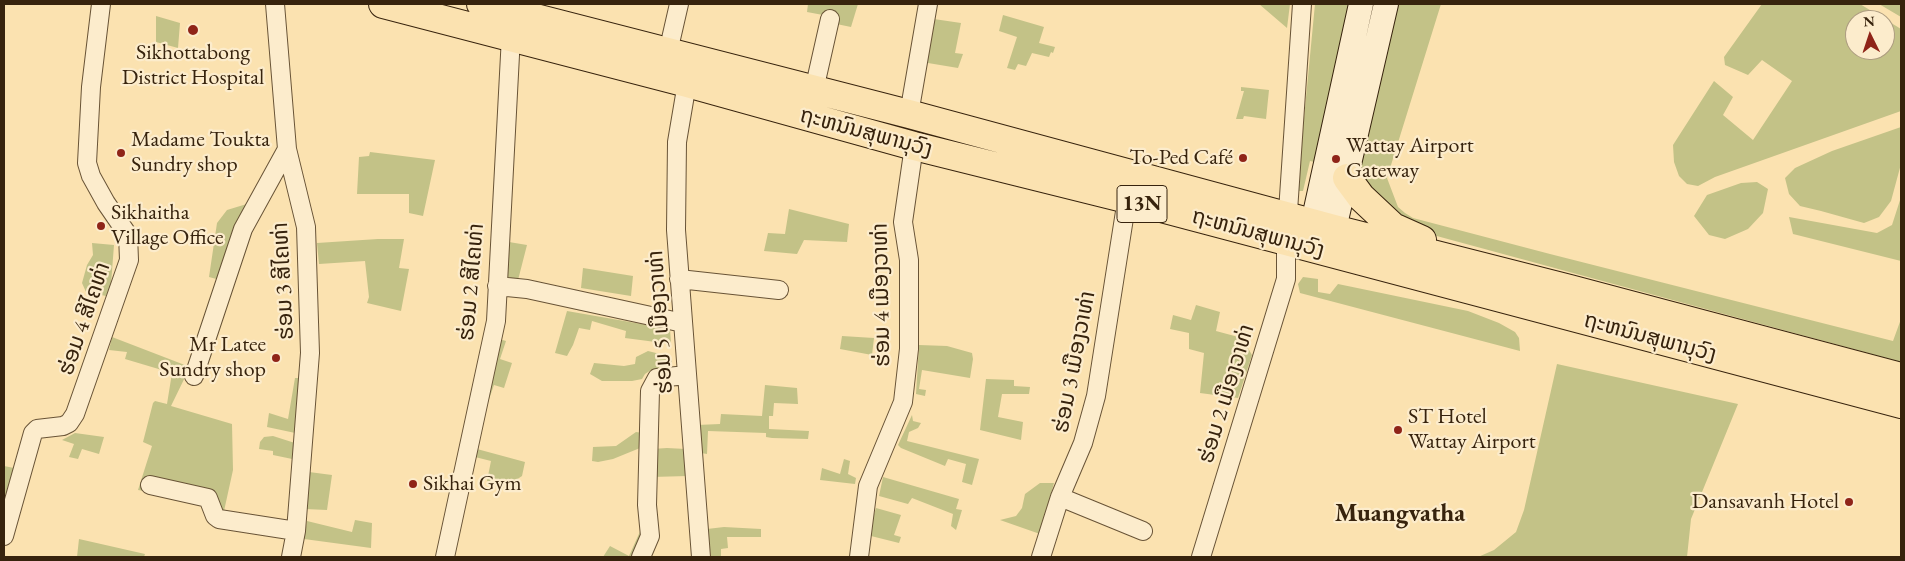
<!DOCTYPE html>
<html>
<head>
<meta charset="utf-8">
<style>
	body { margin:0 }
	#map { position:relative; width:1905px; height:561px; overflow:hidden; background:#fbe2b0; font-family:"EB Garamond",serif }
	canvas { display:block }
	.frame { position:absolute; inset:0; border:5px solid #37230d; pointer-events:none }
	.north { position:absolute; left:1845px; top:10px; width:50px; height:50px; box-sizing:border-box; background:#fceccc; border:1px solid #ad9c80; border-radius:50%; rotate:356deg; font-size:14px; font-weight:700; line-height:20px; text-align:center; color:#37230d }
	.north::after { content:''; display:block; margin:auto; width:18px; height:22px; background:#8f2418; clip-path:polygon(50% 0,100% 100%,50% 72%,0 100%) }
</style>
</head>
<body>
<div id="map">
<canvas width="1905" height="561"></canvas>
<div class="frame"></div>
<div class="north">N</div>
</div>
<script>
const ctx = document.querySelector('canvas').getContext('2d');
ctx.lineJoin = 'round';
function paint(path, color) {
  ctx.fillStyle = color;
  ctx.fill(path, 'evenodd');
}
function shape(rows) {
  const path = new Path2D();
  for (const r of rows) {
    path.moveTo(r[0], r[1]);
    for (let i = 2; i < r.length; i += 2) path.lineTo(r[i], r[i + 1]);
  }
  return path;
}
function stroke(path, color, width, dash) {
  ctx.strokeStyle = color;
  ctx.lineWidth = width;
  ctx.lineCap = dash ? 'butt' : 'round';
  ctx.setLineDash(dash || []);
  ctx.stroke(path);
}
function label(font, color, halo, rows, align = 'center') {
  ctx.font = font + ' "EB Garamond","Noto Sans Lao",serif';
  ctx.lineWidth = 4.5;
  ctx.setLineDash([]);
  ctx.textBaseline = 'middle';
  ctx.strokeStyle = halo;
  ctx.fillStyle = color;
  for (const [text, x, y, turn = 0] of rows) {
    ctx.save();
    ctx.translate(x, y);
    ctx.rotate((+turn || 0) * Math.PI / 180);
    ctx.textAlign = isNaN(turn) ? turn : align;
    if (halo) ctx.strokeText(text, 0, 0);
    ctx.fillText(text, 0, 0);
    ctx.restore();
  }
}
const green = shape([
	[808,4,858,4,851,27,822,21,823,15,807,12],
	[1259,4,1290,4,1287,28],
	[1315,4,1441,4,1387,178,1398,207,1405,213,1413,218,1550,254,1893,341,1901,319,1901,362,1422,232,1389,210,1358,172,1310,161,1303,191,1297,191],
	[1762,4,1860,4,1901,29,1901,111,1715,177,1698,186,1687,184,1679,176,1674,162,1673,145,1714,81,1733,97,1723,115,1753,140,1792,81,1762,60,1748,75,1725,65,1724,57],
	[1855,20,1885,20,1885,50,1855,50],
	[1879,4,1901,4,1901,17],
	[1003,15,1044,27,1039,43,1055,47,1053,53,1051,52,1049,57,1032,53,1026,66,1018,64,1015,70,1007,68,1017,37,999,31],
	[156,16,180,23,178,48,156,42],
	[927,18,961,23,955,53,963,54,958,68,922,62],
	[1241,87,1269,90,1266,119,1244,116,1243,119,1236,119,1244,91,1241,91],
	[1901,127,1901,164,1891,201,1879,217,1864,223,1821,211,1800,206,1789,194,1785,178,1795,168,1832,151],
	[370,152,435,160,423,216,409,213,409,194,357,194,359,157,369,156],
	[1757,182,1768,189,1763,213,1748,229,1725,239,1709,235,1694,216,1707,195,1741,183],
	[1901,197,1901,261,1793,234,1789,217,1877,233,1892,225],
	[250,203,220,280,209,277,217,223,227,210],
	[789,209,849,224,847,242,804,240,797,254,764,251,768,233,785,234],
	[378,239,404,239,399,268,409,269,401,311,367,303,369,297,365,261,319,264,317,243],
	[503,241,527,245,517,284,501,283],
	[92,243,114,245,111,284,106,296,86,292,82,283,87,265,93,255],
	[583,268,633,276,631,296,581,288],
	[1303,277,1318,279,1318,292,1330,294,1338,284,1468,311,1499,323,1515,332,1519,338,1520,351,1300,293,1298,284],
	[1196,305,1220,312,1216,331,1242,338,1252,355,1238,398,1200,393,1204,353,1189,349,1189,333,1170,329,1173,315,1191,320],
	[567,311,670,329,671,344,625,338,626,331,592,321,590,330,579,328,573,345,567,356,555,353],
	[842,336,874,338,872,355,840,349],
	[112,337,190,367,171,406,232,424,233,470,224,511,206,513,206,501,138,490,152,446,143,442,153,403,155,401,167,404,172,373,125,359,127,352,109,350],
	[499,339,506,341,500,359,512,363,504,388,494,385,486,408,482,407],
	[919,345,947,346,972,353,973,359,970,378,922,370,919,389,926,390,925,396,916,394],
	[648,351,664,355,672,359,672,369,651,370,645,374,642,379,632,381,602,381,590,374,594,363,624,366,635,364,636,357],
	[1557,364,1738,404,1691,519,1687,557,1478,557,1494,550,1516,532,1524,510],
	[295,378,303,378,300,434,267,427,269,413,288,419],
	[986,379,1014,380,1014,386,1030,387,1029,394,1002,394,998,417,1023,422,1021,440,980,430],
	[765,385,797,388,798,404,774,403,773,416,769,416,769,429,809,431,808,439,772,438,766,437,766,433,708,431,707,454,701,453,697,425,720,424,721,414,762,416],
	[912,415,913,421,921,423,918,428,909,432,907,441,979,459,972,485,962,482,966,464,948,459,945,466,901,448,898,445],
	[636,432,643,433,645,441,640,448,613,459,598,462,592,461,593,447,616,446],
	[75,433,104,437,99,454,82,449,78,459,69,457,74,444,62,440],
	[273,436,298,444,297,460,273,455,273,451,259,449,260,442,264,437],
	[667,448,686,449,688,476,651,477,652,449],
	[477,449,525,462,522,476,510,484,487,481,491,461,475,457],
	[844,459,850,461,848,474,856,478,855,484,820,480,822,468,840,474],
	[4,466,14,468,4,516],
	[309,472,332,475,327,510,305,509],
	[883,477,959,499,956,509,962,510,956,530,951,526,953,514,912,498,908,504,879,496],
	[1040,483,1054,483,1040,534,1000,520,1016,516,1022,508,1025,494],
	[876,508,901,515,894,535,901,537,899,543,867,535],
	[647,516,637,557,603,557,610,546,629,556],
	[355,520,372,523,371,548,304,539,307,521,352,532],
	[724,527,761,529,761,537,727,537,728,548,721,549,721,557,711,557,707,529],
	[79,539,145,554,144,557,77,557]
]);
const street = shape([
	[275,4,287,149,306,227,310,353,296,531,291,557],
	[668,52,679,4],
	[687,83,677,142,676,230,701,557],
	[814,90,830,19],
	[909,114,928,4],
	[679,279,779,290],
	[497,286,527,289,683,323],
	[194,376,243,229,287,149],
	[150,485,208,498,215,516,219,519,296,531],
	[1060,497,1143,531],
	[4,536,33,433,37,429,63,426,69,423,75,414,129,260,128,235,106,203,91,176,87,163,91,87,101,4],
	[445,557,496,321,511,36],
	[641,557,650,536,647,505,650,391,657,378,687,375],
	[859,557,868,486,903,402,909,349,909,260,903,222,914,146],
	[1041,557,1060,497,1083,443,1096,396,1127,199],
	[1201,557,1286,279,1286,241,1302,4]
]);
const secondary = shape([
	[1309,241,1361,4],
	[1330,246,1386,4]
]);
const highway = shape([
	[383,4,687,83,914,146,1127,199,1901,404],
	[481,4,909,114,1334,229,1570,289,1901,377],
	[1347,178,1361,197,1393,227,1422,240]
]);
const markers = [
	[193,30,6,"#8f2418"],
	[121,153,5,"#8f2418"],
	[1243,158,5,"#8f2418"],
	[1336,159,5,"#8f2418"],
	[101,226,5,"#8f2418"],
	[276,358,5,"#8f2418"],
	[1398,430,5,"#8f2418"],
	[413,484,5,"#8f2418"],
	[1849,502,5,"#8f2418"]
];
const shields = [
	[1142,204,50]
];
const shieldNames = [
	["13N",1142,204]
];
const poiNames = [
	["Sikhottabong",193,53,"center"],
	["District Hospital",193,78,"center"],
	["Madame Toukta",131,140],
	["Sundry shop",131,165],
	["Wattay Airport",1346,146],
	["Gateway",1346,171],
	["To-Ped Café",1233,158,"right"],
	["Sikhaitha",111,213],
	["Village Office",111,238],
	["Mr Latee",266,345,"right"],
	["Sundry shop",266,370,"right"],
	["ST Hotel",1408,417],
	["Wattay Airport",1408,442],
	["Sikhai Gym",423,484],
	["Dansavanh Hotel",1839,502,"right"]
];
const streetNames = [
	["ຖະຫນົນສຸພານຸວົງ",866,133,15],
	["ຖະຫນົນສຸພານຸວົງ",1258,234,15],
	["ຮ່ອມ 3 ສີໄຄທ່າ",284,281,-93],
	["ຮ່ອມ 2 ສີໄຄທ່າ",472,282,-85],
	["ຮ່ອມ 4 ເມືອງວາທ່າ",882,295,-91],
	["ຮ່ອມ 4 ສີໄຄທ່າ",85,319,-71],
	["ຮ່ອມ 5 ເມືອງວາທ່າ",661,322,-94],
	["ຖະຫນົນສຸພານຸວົງ",1650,338,15],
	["ຮ່ອມ 3 ເມືອງວາທ່າ",1075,362,-79],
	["ຮ່ອມ 2 ເມືອງວາທ່າ",1227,394,-73]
];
const quarterNames = [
	["Muangvatha",1400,514]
];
paint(green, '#c3c287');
stroke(street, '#685336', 20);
stroke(secondary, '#37230d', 26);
stroke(highway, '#37230d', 30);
stroke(street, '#fceccc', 18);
stroke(secondary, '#fceccc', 24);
stroke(highway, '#fbe2b0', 28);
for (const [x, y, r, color] of markers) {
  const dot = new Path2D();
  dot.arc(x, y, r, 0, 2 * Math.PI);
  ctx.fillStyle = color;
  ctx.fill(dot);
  stroke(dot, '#fceccc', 2);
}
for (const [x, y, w] of shields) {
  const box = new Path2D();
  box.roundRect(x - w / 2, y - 18.5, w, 37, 4);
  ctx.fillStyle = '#fceccc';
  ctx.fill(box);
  stroke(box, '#37230d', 1);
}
label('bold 21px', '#37230d', null, shieldNames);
label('22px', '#37230d', '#fceccc', poiNames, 'left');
label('22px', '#37230d', '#fceccc', streetNames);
label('bold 25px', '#37230d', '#fceccc', quarterNames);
</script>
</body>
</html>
